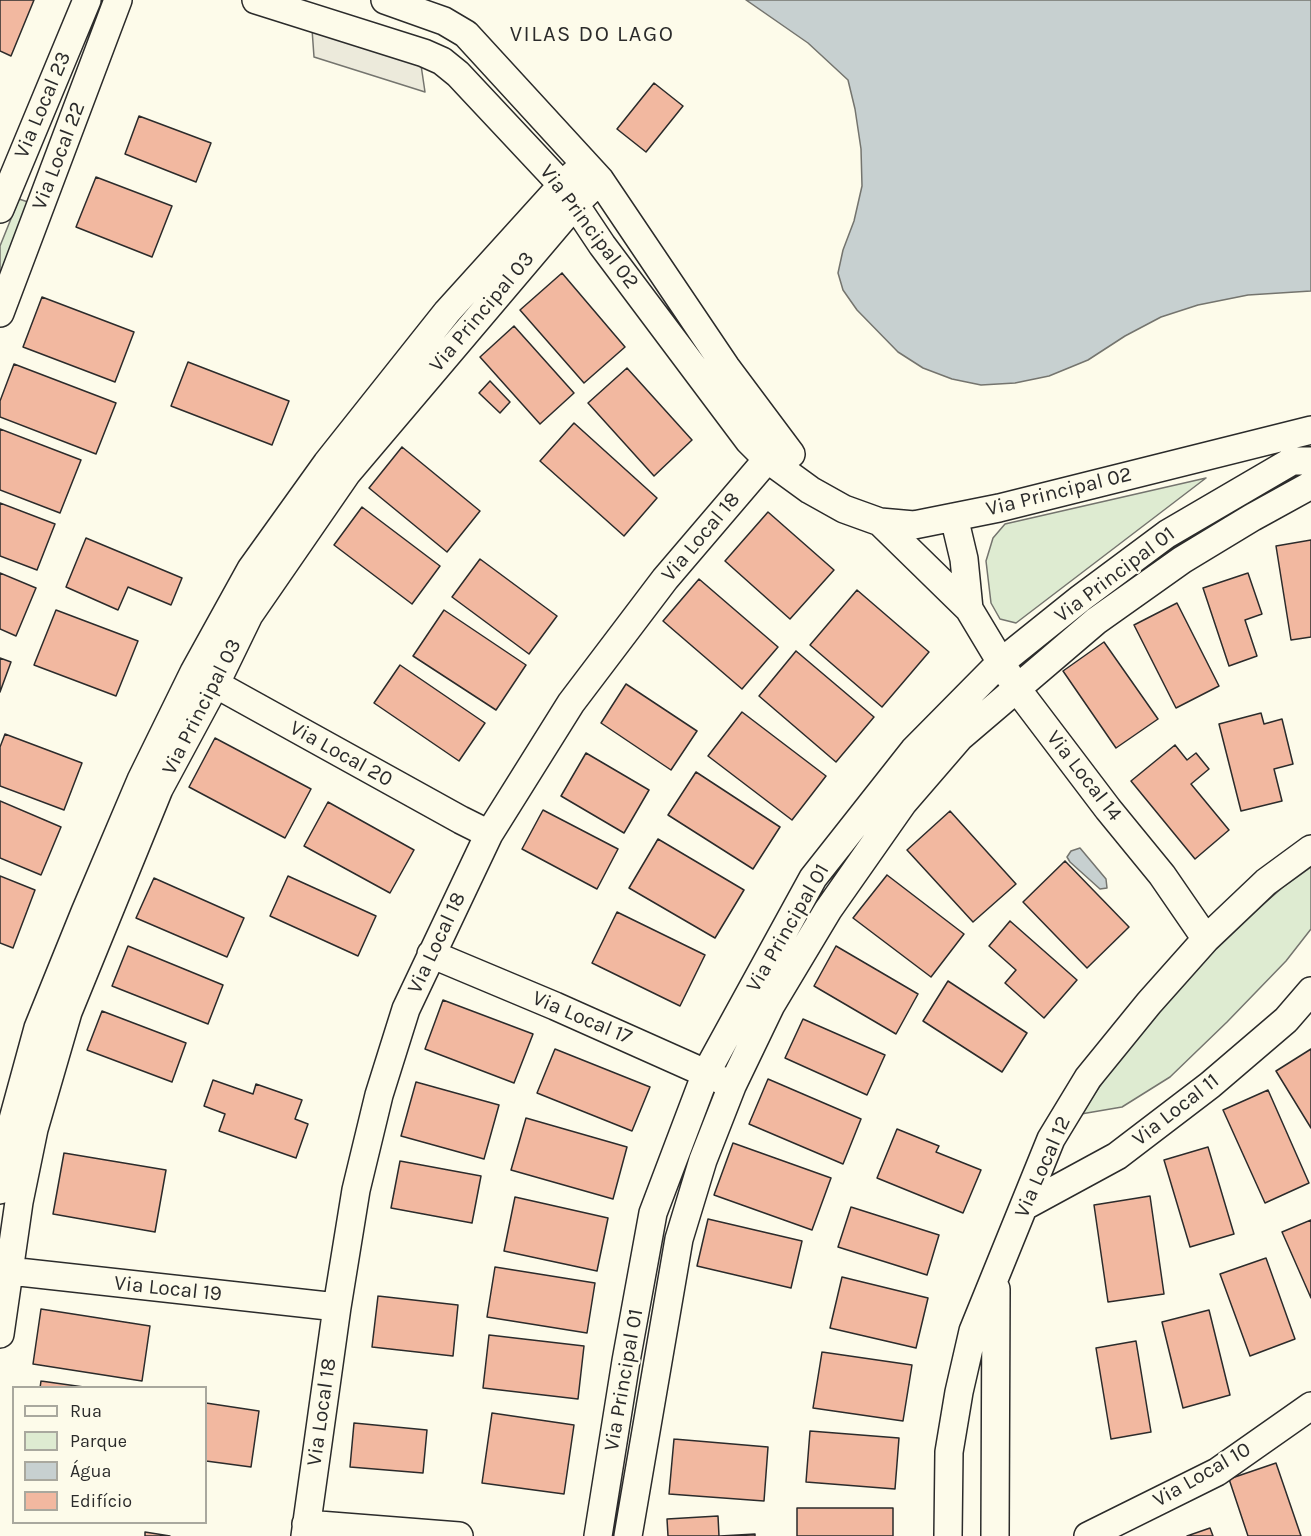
<!DOCTYPE html>
<html>
<head>
<meta charset="utf-8">
<style>
	body { margin:0 }
	#map { position:relative; width:1311px; height:1536px; overflow:hidden; background:#fdfbea; font-family:Karla,sans-serif }
	canvas { display:block }
	.legend { position:absolute; left:12px; top:1386px; width:195px; height:138px; box-sizing:border-box; background:#fdfbea; border:2px solid #a9a89e; margin:0; padding:8px 10px; list-style:none; font-size:18px; color:#2b2b2b }
	.legend li { display:flex; align-items:center; gap:12px; height:30px }
	.legend b { width:30px; border:2px solid #a9a89e }
</style>
</head>
<body>
<div id="map">
<canvas width="1311" height="1536"></canvas>
<ul class="legend">
<li><b style="height:8px;background:#fdfbea"></b>Rua</li>
<li><b style="height:16px;background:#deebd1"></b>Parque</li>
<li><b style="height:16px;background:#c7d0d0"></b>Água</li>
<li><b style="height:16px;background:#f2b8a0"></b>Edifício</li>
</ul>
</div>
<script>
const ctx = document.querySelector('canvas').getContext('2d');
ctx.lineJoin = 'round';
function paint(path, color) {
  ctx.fillStyle = color;
  ctx.fill(path, 'evenodd');
}
function shape(rows) {
  const path = new Path2D();
  for (const r of rows) {
    path.moveTo(r[0], r[1]);
    for (let i = 2; i < r.length; i += 2) path.lineTo(r[i], r[i + 1]);
  }
  return path;
}
function stroke(path, color, width, dash) {
  ctx.strokeStyle = color;
  ctx.lineWidth = width;
  ctx.lineCap = dash ? 'butt' : 'round';
  ctx.setLineDash(dash || []);
  ctx.stroke(path);
}
function label(font, color, halo, rows, align = 'center') {
  ctx.font = font + ' Karla,sans-serif';
  ctx.lineWidth = 4.5;
  ctx.setLineDash([]);
  ctx.textBaseline = 'middle';
  ctx.strokeStyle = halo;
  ctx.fillStyle = color;
  for (const [text, x, y, turn = 0] of rows) {
    ctx.save();
    ctx.translate(x, y);
    ctx.rotate((+turn || 0) * Math.PI / 180);
    ctx.textAlign = isNaN(turn) ? turn : align;
    if (halo) ctx.strokeText(text, 0, 0);
    ctx.fillText(text, 0, 0);
    ctx.restore();
  }
}
const green = shape([
	[19,199,28,202,0,274,0,246,19,199],
	[1206,478,1016,623,1000,619,991,603,986,561,993,538,1005,524,1206,478],
	[1311,867,1311,929,1286,961,1227,1022,1170,1077,1122,1107,1081,1114,1108,1074,1208,952,1282,888,1311,867]
]);
const parking = shape([
	[312,29,421,65,425,92,314,57,312,29]
]);
const water = shape([
	[746,0,1311,0,1311,291,1248,295,1198,305,1161,317,1125,336,1088,360,1049,376,1015,383,981,385,952,379,923,368,898,352,857,310,843,290,838,273,843,250,854,221,862,186,861,149,855,109,848,80,808,43,746,0],
	[1080,848,1106,879,1107,888,1100,889,1070,862,1067,857,1071,851,1080,848]
]);
const building = shape([
	[0,0,34,0,11,56,0,51,0,0],
	[654,83,683,106,646,152,617,129,654,83],
	[139,116,211,143,196,182,125,154,139,116],
	[96,177,172,206,152,257,76,227,96,177],
	[562,273,625,347,584,383,520,310,562,273],
	[42,297,134,332,115,382,23,347,42,297],
	[514,326,574,393,540,424,480,357,514,326],
	[188,362,289,401,272,445,171,406,188,362],
	[14,364,116,403,96,454,0,417,0,401,14,364],
	[627,368,692,440,654,476,588,403,627,368],
	[490,381,510,402,500,413,479,393,490,381],
	[574,423,657,498,624,536,540,461,574,423],
	[0,429,81,460,60,513,0,490,0,429],
	[402,447,480,511,447,552,369,488,402,447],
	[0,503,55,524,37,570,0,556,0,503],
	[362,507,440,566,412,604,334,545,362,507],
	[768,512,834,570,790,619,725,561,768,512],
	[86,538,182,578,171,605,128,587,118,610,66,587,86,538],
	[1311,540,1311,637,1291,640,1276,546,1311,540],
	[480,559,557,616,529,654,452,597,480,559],
	[0,573,36,588,16,636,0,629,0,573],
	[1248,573,1262,614,1245,620,1257,656,1229,666,1203,588,1248,573],
	[699,579,778,647,742,689,663,621,699,579],
	[857,590,929,652,882,707,810,645,857,590],
	[1177,603,1219,686,1176,708,1134,625,1177,603],
	[56,610,138,641,116,696,34,665,56,610],
	[444,610,526,665,496,710,413,656,444,610],
	[1104,642,1158,719,1116,748,1063,671,1104,642],
	[796,651,874,717,836,762,759,696,796,651],
	[0,658,11,662,0,692,0,658],
	[400,665,485,723,459,761,374,703,400,665],
	[626,684,697,731,671,770,601,723,626,684],
	[742,712,826,776,792,820,708,756,742,712],
	[1261,713,1264,724,1282,719,1293,764,1274,769,1282,801,1241,811,1219,724,1261,713],
	[5,734,82,763,64,810,0,786,0,747,5,734],
	[215,738,311,789,285,838,189,787,215,738],
	[1175,745,1187,760,1196,753,1209,769,1191,784,1229,830,1195,859,1131,781,1175,745],
	[586,753,649,790,624,833,561,796,586,753],
	[696,772,780,827,753,869,668,815,696,772],
	[0,801,61,827,41,875,0,858,0,801],
	[328,802,414,850,390,893,304,846,328,802],
	[543,810,618,849,597,889,522,849,543,810],
	[950,811,1016,884,973,922,907,850,950,811],
	[658,839,744,890,715,938,629,888,658,839],
	[1065,861,1129,927,1087,968,1023,902,1065,861],
	[887,875,964,934,931,977,853,918,887,875],
	[0,876,35,890,13,948,0,943,0,876],
	[288,876,376,916,358,956,270,916,288,876],
	[154,878,244,918,227,957,136,918,154,878],
	[617,912,705,955,680,1006,592,963,617,912],
	[1010,921,1077,980,1044,1018,1005,983,1016,970,989,946,1010,921],
	[128,946,223,985,208,1024,112,986,128,946],
	[836,946,918,994,896,1034,814,986,836,946],
	[948,981,1027,1033,1002,1072,923,1021,948,981],
	[443,1000,533,1034,514,1083,425,1049,443,1000],
	[102,1011,186,1043,172,1082,87,1050,102,1011],
	[803,1019,885,1055,867,1095,785,1058,803,1019],
	[555,1049,650,1087,632,1131,537,1093,555,1049],
	[1311,1049,1311,1128,1276,1071,1311,1049],
	[768,1079,861,1119,843,1164,749,1124,768,1079],
	[213,1080,253,1094,256,1084,302,1100,295,1119,308,1124,296,1158,219,1131,225,1114,204,1106,213,1080],
	[416,1082,499,1105,484,1159,401,1136,416,1082],
	[1268,1090,1309,1183,1265,1203,1223,1110,1268,1090],
	[526,1118,627,1147,613,1199,511,1170,526,1118],
	[897,1129,939,1146,936,1152,981,1170,963,1213,877,1178,897,1129],
	[733,1143,831,1178,812,1230,714,1195,733,1143],
	[1208,1147,1234,1234,1190,1247,1164,1160,1208,1147],
	[64,1153,166,1170,155,1232,53,1214,64,1153],
	[400,1161,481,1176,472,1223,391,1208,400,1161],
	[1150,1196,1164,1294,1108,1302,1094,1205,1150,1196],
	[515,1197,608,1218,597,1271,504,1251,515,1197],
	[851,1207,939,1235,927,1275,838,1247,851,1207],
	[708,1219,802,1241,791,1288,697,1266,708,1219],
	[1311,1220,1311,1298,1282,1232,1311,1220],
	[1266,1258,1295,1339,1250,1356,1220,1274,1266,1258],
	[495,1267,595,1283,587,1333,487,1317,495,1267],
	[842,1277,928,1298,916,1348,830,1328,842,1277],
	[378,1296,458,1305,453,1356,372,1347,378,1296],
	[41,1309,150,1326,142,1381,33,1364,41,1309],
	[1209,1310,1230,1395,1183,1408,1162,1322,1209,1310],
	[489,1335,584,1346,578,1399,483,1388,489,1335],
	[1136,1341,1151,1432,1111,1439,1096,1348,1136,1341],
	[822,1352,912,1365,903,1421,813,1408,822,1352],
	[41,1381,91,1388,40,1388,41,1381],
	[206,1403,259,1411,251,1467,206,1461,206,1403],
	[492,1413,574,1425,564,1494,482,1483,492,1413],
	[354,1423,427,1430,423,1473,350,1467,354,1423],
	[810,1431,899,1438,895,1489,806,1482,810,1431],
	[674,1439,768,1447,764,1501,669,1494,674,1439],
	[1276,1463,1301,1536,1248,1536,1229,1479,1276,1463],
	[797,1508,893,1508,893,1536,797,1536,797,1508],
	[718,1516,719,1536,668,1536,667,1519,718,1516],
	[1210,1528,1213,1536,1187,1536,1210,1528],
	[145,1532,170,1536,145,1536,145,1532],
	[755,1534,755,1536,720,1536,755,1534]
]);
const minor = shape([
	[256,0,424,53,442,61,458,74,562,185,602,245,749,441,766,458,810,490,844,509,880,522,914,525,999,508,1311,430],
	[385,0,444,21,466,34,600,180,726,367,791,454],
	[0,209,87,0],
	[0,313,118,0],
	[954,517,964,559,969,609],
	[880,522,969,609,1017,689,1108,809,1162,875,1206,939],
	[201,676,461,820,489,834],
	[431,954,555,1006,723,1081],
	[0,1190,12,1123,38,1028,85,912,141,780,194,672,251,569,327,463,447,312,562,185,585,164],
	[1025,1206,1117,1156,1210,1085,1286,1020,1311,991],
	[0,1270,337,1307],
	[0,1334,19,1202,34,1129,68,1012,159,789,215,685,249,615,347,473,575,204,600,180],
	[306,1524,459,1536],
	[305,1536,337,1307,356,1190,379,1095,406,1009,489,834,571,703,665,579,782,442],
	[598,1536,626,1361,653,1213,706,1073,813,878,914,750,1000,663,1081,598,1167,534,1292,461,1311,461],
	[628,1536,679,1239,703,1160,732,1086,771,1005,828,910,903,803,960,737,1096,621,1182,560,1253,517,1311,485],
	[948,1536,949,1452,959,1392,973,1331,1051,1139,1088,1078,1149,1003,1206,939,1266,882,1311,849],
	[995,1536,996,1289],
	[1088,1536,1217,1472,1311,1406]
]);
const streetNames = [
	["Via Local 23",43,105,-67],
	["Via Local 22",59,156,-69],
	["Via Principal 02",589,227,53],
	["Via Principal 03",482,312,-50],
	["Via Principal 02",1059,492,-14],
	["Via Local 18",701,537,-50],
	["Via Principal 01",1115,575,-37],
	["Via Principal 03",202,707,-63],
	["Via Local 20",341,754,29],
	["Via Local 14",1084,776,52],
	["Via Principal 01",788,928,-60],
	["Via Local 18",437,943,-65],
	["Via Local 17",582,1018,23],
	["Via Local 11",1176,1110,-38],
	["Via Local 12",1043,1167,-66],
	["Via Local 19",168,1289,6],
	["Via Principal 01",624,1380,-80],
	["Via Local 18",322,1412,-82],
	["Via Local 10",1202,1475,-30]
];
const neighbourhoodNames = [
	["VILAS DO LAGO",592,35]
];
paint(green, '#deebd1');
stroke(green, '#74746e', 1.5);
paint(parking, '#eceadb');
stroke(parking, '#74746e', 1.5);
paint(water, '#c7d0d0');
stroke(water, '#74746e', 1.5);
paint(building, '#f2b8a0');
stroke(building, '#2b2b2b', 1.5);
stroke(minor, '#2b2b2b', 30);
stroke(minor, '#fdfbea', 27);
label('21px', '#2b2b2b', '#fdfbea', streetNames);
ctx.letterSpacing = '1.5px';
label('22px', '#2b2b2b', '#fdfbea', neighbourhoodNames);
ctx.letterSpacing = '0px';
</script>
</body>
</html>
